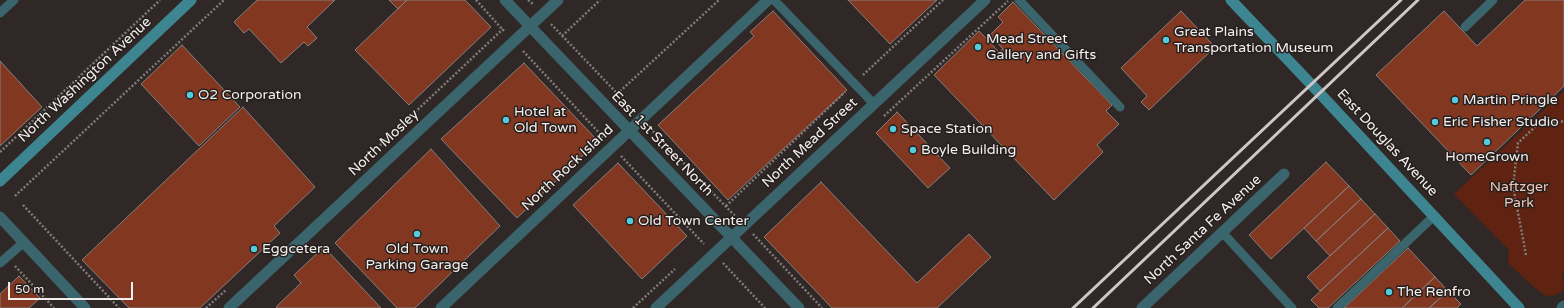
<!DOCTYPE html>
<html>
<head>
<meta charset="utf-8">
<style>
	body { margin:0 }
	#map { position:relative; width:1564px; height:308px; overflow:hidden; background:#2f2826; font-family:"Varela Round",sans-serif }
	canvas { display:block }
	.scale { position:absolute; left:8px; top:282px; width:125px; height:18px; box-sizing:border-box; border:2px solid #f4efee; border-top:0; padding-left:5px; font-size:12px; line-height:14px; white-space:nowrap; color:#f4efee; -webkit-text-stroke:3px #251f1d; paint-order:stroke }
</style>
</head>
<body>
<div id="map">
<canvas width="1564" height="308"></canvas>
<div class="scale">50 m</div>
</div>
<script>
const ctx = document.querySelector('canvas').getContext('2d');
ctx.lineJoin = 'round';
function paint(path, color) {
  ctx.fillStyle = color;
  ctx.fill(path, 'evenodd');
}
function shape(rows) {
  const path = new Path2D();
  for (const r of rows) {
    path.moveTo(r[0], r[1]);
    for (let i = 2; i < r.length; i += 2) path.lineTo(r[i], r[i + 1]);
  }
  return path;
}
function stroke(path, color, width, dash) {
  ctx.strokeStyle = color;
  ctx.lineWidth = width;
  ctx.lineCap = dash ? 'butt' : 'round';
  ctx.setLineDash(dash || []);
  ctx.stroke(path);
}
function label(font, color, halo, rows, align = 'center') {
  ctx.font = font + ' "Varela Round",sans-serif';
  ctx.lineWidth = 3;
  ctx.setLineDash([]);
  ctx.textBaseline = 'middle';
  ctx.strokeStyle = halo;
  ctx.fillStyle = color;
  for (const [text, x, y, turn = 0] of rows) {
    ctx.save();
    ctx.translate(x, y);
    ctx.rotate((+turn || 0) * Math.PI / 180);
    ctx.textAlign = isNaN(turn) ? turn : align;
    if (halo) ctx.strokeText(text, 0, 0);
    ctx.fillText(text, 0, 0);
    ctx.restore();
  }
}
const green = shape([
	[1564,91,1564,272,1562,274,1564,287,1563,290,1556,295,1546,296,1534,287,1508,263,1509,250,1454,194]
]);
const building = shape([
	[257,0,335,0,307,27,317,38,308,46,304,42,281,63,249,29,244,33,234,22,257,0],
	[389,0,407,0,398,9,389,0],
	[407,0,465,0,491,27,409,105,355,50,407,0],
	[848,0,937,0,890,44,848,0],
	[1525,0,1564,0,1564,86,1471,175,1376,75,1444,11,1477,46,1525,0],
	[1013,2,1112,105,1106,111,1119,124,1097,145,1103,152,1054,200,934,75,979,31,999,52,1003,49,990,35,1003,22,998,17,1013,2],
	[773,11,847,90,728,200,658,125,754,36,750,32,773,11],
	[1181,11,1215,47,1149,110,1141,102,1147,96,1121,68,1181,11],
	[182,45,240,107,199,146,141,84,182,45],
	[0,61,42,107,0,146,0,61],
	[524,63,598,141,517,218,441,139,524,63],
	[243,107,315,187,274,226,280,233,200,308,129,308,82,260,243,107],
	[897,112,950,168,928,188,876,133,897,112],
	[431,149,500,226,415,308,397,308,335,243,431,149],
	[1326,162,1349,186,1271,259,1249,235,1326,162],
	[618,163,687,236,642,279,573,205,618,163],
	[821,182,917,283,969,234,991,257,937,308,832,308,764,237,821,182],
	[1349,186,1361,199,1316,241,1304,228,1349,186],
	[1361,199,1375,214,1330,256,1316,241,1361,199],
	[1375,214,1388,228,1320,291,1307,277,1375,214],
	[1388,228,1400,241,1328,308,1319,308,1311,300,1388,228],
	[324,247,381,308,277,308,276,307,301,283,294,275,324,247],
	[1408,248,1435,277,1402,308,1344,308,1408,248],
	[19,276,40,298,29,308,0,308,0,294,19,276],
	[1435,277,1448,291,1429,308,1402,308,1435,277],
	[1448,291,1461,304,1457,308,1429,308,1448,291]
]);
const path = shape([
	[476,0,504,31],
	[528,0,534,5],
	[551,24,633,110],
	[562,36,600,0],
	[523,51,604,138],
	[863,75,943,0],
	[617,94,719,0],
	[884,116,1008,1],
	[650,128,735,216],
	[377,148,503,29],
	[0,152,160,0],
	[621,156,704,244],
	[15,196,224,0],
	[23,205,119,308],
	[726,206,845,92],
	[753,234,822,308],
	[1526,255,1513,186,1518,143,1537,125,1553,124,1564,121],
	[723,263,765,308],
	[15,266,54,308],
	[206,308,226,290],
	[633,308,675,269]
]);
const service = shape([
	[774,0,874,104],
	[1019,0,1120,107],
	[0,13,14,0],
	[1465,27,1493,0],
	[1222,232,1292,308],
	[0,263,23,243],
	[1337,308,1434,216]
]);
const minor = shape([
	[229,308,558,0],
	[441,308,768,0],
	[656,308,985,0],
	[1142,308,1284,174],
	[1562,308,1564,306]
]);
const tertiary = shape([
	[505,0,799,308],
	[0,217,85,308]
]);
const secondary = shape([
	[1231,0,1326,100,1519,308],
	[0,181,191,0]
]);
const rail = shape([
	[1073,308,1401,0],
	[1093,308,1418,0]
]);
const markers = [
	[1166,40,4,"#54cadc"],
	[978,47,4,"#54cadc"],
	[190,95,4,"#54cadc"],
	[1455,100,4,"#54cadc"],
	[506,120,4,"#54cadc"],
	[1435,122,4,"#54cadc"],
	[893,129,4,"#54cadc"],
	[1487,142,4,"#54cadc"],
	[913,150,4,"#54cadc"],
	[630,221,4,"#54cadc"],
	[417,234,4,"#54cadc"],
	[254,249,4,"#54cadc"],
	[1389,292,4,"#54cadc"]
];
const poiNames = [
	["Great Plains",1174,32],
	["Transportation Museum",1174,48],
	["Mead Street",986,39],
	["Gallery and Gifts",986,55],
	["O2 Corporation",198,95],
	["Martin Pringle",1463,100],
	["Hotel at",514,112],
	["Old Town",514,128],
	["Eric Fisher Studio",1443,122],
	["Space Station",901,129],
	["Boyle Building",921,150],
	["HomeGrown",1487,157,"center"],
	["Old Town Center",638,221],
	["Eggcetera",262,249],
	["Old Town",417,249,"center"],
	["Parking Garage",417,265,"center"],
	["The Renfro",1397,292]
];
const streetNames = [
	["North Washington Avenue",85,80,-43],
	["North Mosley",384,143,-43],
	["North Mead Street",810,143,-43],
	["East Douglas Avenue",1387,143,47],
	["East 1st Street North",662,144,46],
	["North Rock Island",568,168,-43],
	["North Santa Fe Avenue",1203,230,-43]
];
const parkNames = [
	["Naftzger",1519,187],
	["Park",1519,203]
];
paint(green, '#602311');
paint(building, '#823721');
stroke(building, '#877f7d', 1);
stroke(path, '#817b79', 2.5, [2, 2]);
stroke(service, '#3a656c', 9);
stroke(minor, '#3a656c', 11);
stroke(tertiary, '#3a656c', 11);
stroke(secondary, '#3d8691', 11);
stroke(rail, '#cdc8c7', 3);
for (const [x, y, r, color] of markers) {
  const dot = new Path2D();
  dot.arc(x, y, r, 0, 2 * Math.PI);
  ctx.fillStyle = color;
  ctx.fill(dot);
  stroke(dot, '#251f1d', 1.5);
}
label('14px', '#f4efee', '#251f1d', poiNames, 'left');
label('14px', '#f4efee', '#251f1d', streetNames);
label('14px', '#f3c5b7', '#251f1d', parkNames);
</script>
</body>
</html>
